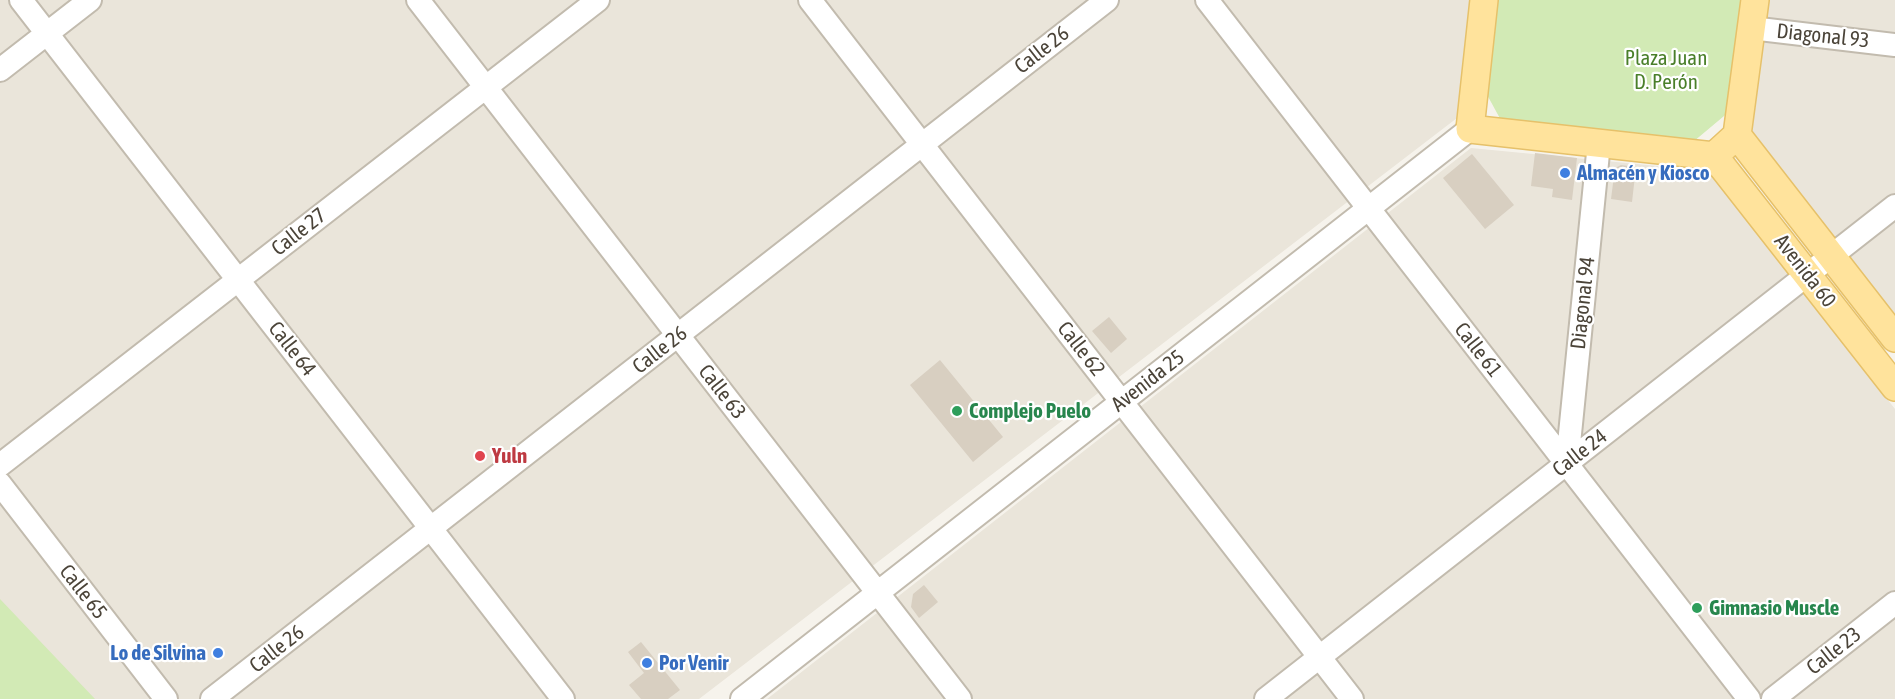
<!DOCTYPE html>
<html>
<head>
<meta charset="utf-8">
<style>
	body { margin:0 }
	canvas { display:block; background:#f6f3ec }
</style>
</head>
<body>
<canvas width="1895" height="699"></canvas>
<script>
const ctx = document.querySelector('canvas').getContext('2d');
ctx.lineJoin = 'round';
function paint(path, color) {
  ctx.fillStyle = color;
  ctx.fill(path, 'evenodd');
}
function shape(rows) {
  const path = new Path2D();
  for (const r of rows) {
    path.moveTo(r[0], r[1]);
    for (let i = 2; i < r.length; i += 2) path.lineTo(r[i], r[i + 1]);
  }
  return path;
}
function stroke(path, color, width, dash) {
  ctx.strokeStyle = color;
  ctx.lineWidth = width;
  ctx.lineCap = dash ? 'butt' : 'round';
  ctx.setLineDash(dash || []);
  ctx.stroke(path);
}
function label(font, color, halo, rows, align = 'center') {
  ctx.font = font + ' "Asap Condensed",sans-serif';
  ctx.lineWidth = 4.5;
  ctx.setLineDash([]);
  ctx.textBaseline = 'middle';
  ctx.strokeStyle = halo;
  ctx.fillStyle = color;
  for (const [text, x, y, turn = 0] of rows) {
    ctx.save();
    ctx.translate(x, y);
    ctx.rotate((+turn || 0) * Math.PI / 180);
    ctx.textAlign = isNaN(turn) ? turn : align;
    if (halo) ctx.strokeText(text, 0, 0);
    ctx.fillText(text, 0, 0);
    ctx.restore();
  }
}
const residential = shape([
	[0,0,1470,0,1457,118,699,699,0,699],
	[1769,0,1895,0,1895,316,1752,132],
	[1471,148,1709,171,1895,409,1895,699,767,699]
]);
const green = shape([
	[1494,0,1746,0,1730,111,1693,142,1503,124,1485,91],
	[0,599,95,699,0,699]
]);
const building = shape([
	[1535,153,1577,158,1572,200,1552,197,1553,189,1531,186],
	[1472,154,1514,205,1485,229,1443,178],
	[1621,165,1636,167,1632,202,1611,199,1615,168],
	[1109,317,1127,339,1111,353,1092,331],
	[940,360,1003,437,973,462,910,385],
	[924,585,938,602,919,618,911,607,913,594],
	[641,642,680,690,668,699,641,699,629,685,644,673,628,652]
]);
const minor = shape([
	[21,0,563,699],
	[418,0,960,699],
	[810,0,1352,699],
	[1207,0,1749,699],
	[1751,28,1895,45],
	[0,70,90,0],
	[1567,464,1599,143],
	[0,465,598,0],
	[0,484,166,699],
	[212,699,1107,0],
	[742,699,1470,129],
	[1266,699,1895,206],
	[1773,699,1895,603]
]);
const major = shape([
	[1484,0,1470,129,1714,156,1737,135,1755,0],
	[1737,135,1895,338],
	[1714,156,1895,387]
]);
const markers = [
	[1565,173,6,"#3f7fe0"],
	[957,411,6,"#2e9e5b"],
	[480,456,6,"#e0444e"],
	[1697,608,6,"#2e9e5b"],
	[218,653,6,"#3f7fe0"],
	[647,663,6,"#3f7fe0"]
];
const streetNames = [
	["Diagonal 93",1823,36,6],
	["Calle 26",1042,50,-38],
	["Calle 27",299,232,-38],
	["Avenida 60",1805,271,52],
	["Diagonal 94",1583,303,-84],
	["Calle 64",292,349,52],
	["Calle 62",1081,349,52],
	["Calle 26",660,350,-38],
	["Calle 61",1478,350,52],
	["Avenida 25",1148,381,-38],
	["Calle 63",722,392,52],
	["Calle 24",1580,453,-38],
	["Calle 65",83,592,52],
	["Calle 26",277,649,-38],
	["Calle 23",1834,651,-38]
];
const parkNames = [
	["Plaza Juan",1666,58],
	["D. Perón",1666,82]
];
const shopNames = [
	["Almacén y Kiosco",1577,173],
	["Lo de Silvina",206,653,"right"],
	["Por Venir",659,663]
];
const leisureNames = [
	["Complejo Puelo",969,411],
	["Gimnasio Muscle",1709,608]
];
const healthNames = [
	["Yuln",492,456]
];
paint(residential, '#eae5da');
paint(green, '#d2eab5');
paint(building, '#d8cfc1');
stroke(minor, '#c2bbae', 26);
stroke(major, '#e6c16a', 30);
stroke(minor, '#fff', 22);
stroke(major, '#ffe39c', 27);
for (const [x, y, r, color] of markers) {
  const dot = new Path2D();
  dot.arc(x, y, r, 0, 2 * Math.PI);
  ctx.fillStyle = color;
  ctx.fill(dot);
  stroke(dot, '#fff', 2);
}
label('21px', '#4b4439', '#fff', streetNames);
label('21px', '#4a7f2a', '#fff', parkNames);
label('bold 21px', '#366cbe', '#fff', shopNames, 'left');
label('bold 21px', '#27864d', '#fff', leisureNames, 'left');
label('bold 21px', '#be3a42', '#fff', healthNames, 'left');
</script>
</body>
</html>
